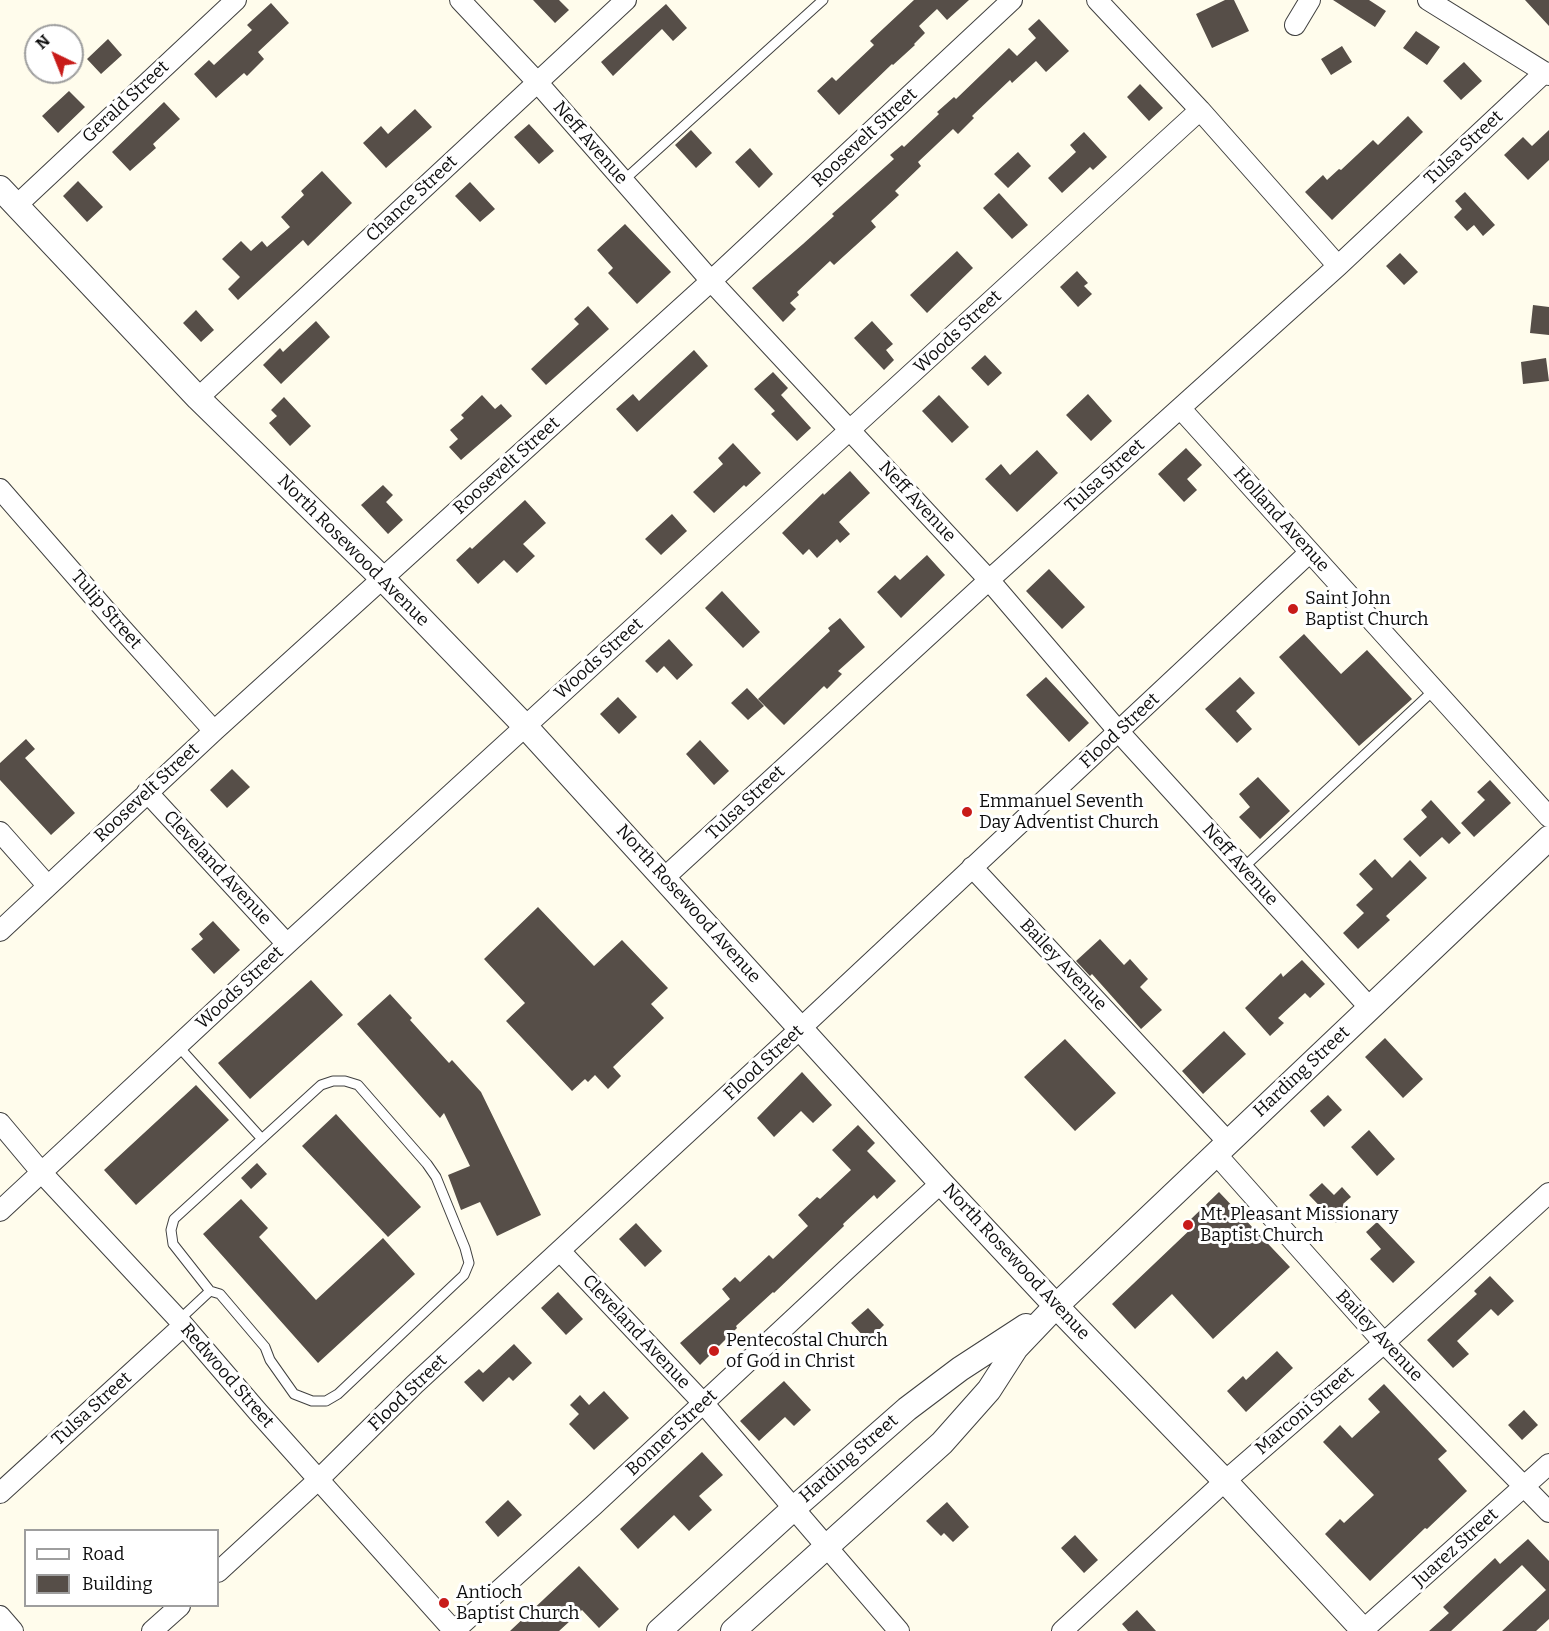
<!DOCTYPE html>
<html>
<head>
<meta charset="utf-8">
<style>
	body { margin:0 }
	#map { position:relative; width:1549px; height:1631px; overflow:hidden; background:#fffcec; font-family:Bitter,serif }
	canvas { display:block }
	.legend { position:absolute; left:24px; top:1529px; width:195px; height:78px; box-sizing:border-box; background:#fff; border:2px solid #9e9e9e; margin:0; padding:8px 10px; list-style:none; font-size:18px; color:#0d0d0d }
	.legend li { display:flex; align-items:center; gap:12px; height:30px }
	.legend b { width:30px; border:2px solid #9e9e9e }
	.north { position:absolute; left:24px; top:24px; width:60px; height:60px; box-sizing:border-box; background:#fff; border:2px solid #9e9e9e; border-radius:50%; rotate:317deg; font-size:16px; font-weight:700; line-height:24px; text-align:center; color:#0d0d0d }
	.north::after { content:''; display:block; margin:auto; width:21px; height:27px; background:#c81b19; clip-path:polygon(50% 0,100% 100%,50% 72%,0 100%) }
</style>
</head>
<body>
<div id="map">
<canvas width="1549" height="1631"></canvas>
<ul class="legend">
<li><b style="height:8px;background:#fff"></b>Road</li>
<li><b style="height:16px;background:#564e48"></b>Building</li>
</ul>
<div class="north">N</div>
</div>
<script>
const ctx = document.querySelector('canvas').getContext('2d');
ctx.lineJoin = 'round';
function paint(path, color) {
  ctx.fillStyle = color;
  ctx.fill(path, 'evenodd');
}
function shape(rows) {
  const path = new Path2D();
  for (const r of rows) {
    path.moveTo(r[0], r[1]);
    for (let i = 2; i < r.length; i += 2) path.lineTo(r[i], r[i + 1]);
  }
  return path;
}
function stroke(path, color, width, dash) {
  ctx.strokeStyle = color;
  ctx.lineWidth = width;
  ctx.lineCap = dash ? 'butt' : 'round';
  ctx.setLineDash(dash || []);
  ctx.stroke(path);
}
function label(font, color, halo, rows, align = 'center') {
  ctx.font = font + ' Bitter,serif';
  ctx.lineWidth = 6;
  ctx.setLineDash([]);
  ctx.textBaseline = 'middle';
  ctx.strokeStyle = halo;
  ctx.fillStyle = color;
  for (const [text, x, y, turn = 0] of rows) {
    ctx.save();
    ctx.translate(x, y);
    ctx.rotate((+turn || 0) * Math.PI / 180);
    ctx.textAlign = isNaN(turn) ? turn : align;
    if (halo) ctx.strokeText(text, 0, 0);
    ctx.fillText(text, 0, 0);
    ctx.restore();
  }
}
const building = shape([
	[533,0,559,0,569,10,555,23],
	[914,0,969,0,947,20,937,9,919,26,925,33,914,44,915,45,893,65,892,64,839,115,817,91,832,77,836,81,874,45,870,41],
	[1225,0,1234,0,1249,31,1212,48,1196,14],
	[1333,0,1369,0,1386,11,1375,27],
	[1525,0,1549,0,1549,26],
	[271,3,289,23,258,52,264,59,247,76,244,73,216,98,194,74,209,60,214,65,252,30,247,25],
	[666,4,687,28,673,41,662,29,613,76,601,62],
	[1039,19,1069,51,1046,72,1036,61,1012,83,1010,80,972,116,974,118,958,134,953,129,918,162,921,166,895,191,899,195,871,221,876,227,834,265,830,261,797,292,799,295,790,303,796,309,783,322,752,288,803,244,834,216,832,214,894,159,890,155,902,145,904,147,939,114,937,112,954,97,956,99,1009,48,1017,56,1036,38,1028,29],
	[1416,31,1440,47,1427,65,1403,48],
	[108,39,122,55,101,74,87,59],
	[1342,46,1352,62,1331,75,1321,59],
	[1464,62,1482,81,1461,100,1443,81],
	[1140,84,1163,108,1149,121,1127,97],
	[69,91,85,107,58,133,42,116],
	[164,102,180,119,153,144,156,148,130,171,112,152],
	[415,109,432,127,386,168,363,143,381,126,388,134],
	[1408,116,1423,132,1332,220,1305,192,1323,175,1327,180,1339,169,1341,170,1373,140,1378,145],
	[529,124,554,151,539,164,514,137],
	[691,130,712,153,696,168,675,145],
	[1549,130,1549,160,1528,180,1504,155,1523,137,1532,146],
	[1084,132,1107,157,1093,170,1090,167,1062,193,1048,178,1076,152,1070,145],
	[750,148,773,174,759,188,735,162],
	[1018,152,1031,166,1008,188,994,174],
	[322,171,352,203,308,246,303,240,238,300,228,289,240,277,222,259,241,241,251,251,262,241,267,247,290,227,281,217,304,195,301,191],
	[78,181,103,207,87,222,63,196],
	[470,182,495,209,480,222,455,196],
	[1465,192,1495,225,1483,236,1474,225,1467,231,1454,217,1462,209,1455,201],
	[999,193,1028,225,1012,239,983,208],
	[625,224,671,272,637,304,608,273,613,268,597,250],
	[957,251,973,268,927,313,910,295],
	[1400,253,1418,272,1404,285,1386,266],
	[1077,271,1088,283,1084,286,1092,294,1078,307,1060,287],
	[1533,305,1549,307,1549,335,1530,333],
	[588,306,609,329,546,385,531,369,579,324,574,319],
	[196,310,214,330,201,342,183,323],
	[316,321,330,337,281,384,263,365,280,348,283,352],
	[872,321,893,344,886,350,894,360,884,370,854,338],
	[694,350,708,366,637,432,616,409,633,394,639,401],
	[985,355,1002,373,988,386,971,368],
	[1546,358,1549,381,1523,384,1521,362],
	[773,372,788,388,781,395,811,428,797,441,771,414,775,411,754,389],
	[1088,394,1112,421,1091,441,1066,415],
	[482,395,495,409,501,404,512,416,461,460,449,447,458,439,450,430,464,418,461,415],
	[939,395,969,427,952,443,922,411],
	[284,397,311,426,290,446,269,423,277,416,271,410],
	[733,443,761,473,746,487,744,485,714,513,693,492,723,464,718,458],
	[1186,448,1202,465,1187,479,1197,490,1184,502,1158,474],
	[1037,450,1058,473,1017,512,985,479,1001,464,1010,475],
	[850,471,870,493,839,522,850,534,840,543,837,539,817,558,809,549,803,555,782,533,823,493,824,495],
	[383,485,393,495,386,502,403,520,388,534,361,505],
	[525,500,546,523,523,544,535,556,517,573,504,560,478,584,456,560,470,547,472,549],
	[672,514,687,531,661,555,645,539],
	[927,555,945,575,901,618,877,592,895,575,900,580],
	[1049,569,1085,607,1062,629,1026,591],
	[722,591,760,632,743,648,705,608],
	[840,618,865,647,838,671,842,674,827,689,824,686,784,725,758,699,830,631,828,628],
	[1304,634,1341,674,1367,650,1412,699,1359,746,1279,657],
	[669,639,693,665,677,680,664,666,657,673,645,661],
	[1046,677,1089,723,1069,742,1026,695],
	[1240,677,1255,693,1236,711,1252,729,1237,743,1205,709],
	[747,688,764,706,748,720,731,703],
	[618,697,637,717,619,734,600,714],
	[26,739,35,749,25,758,75,813,51,835,0,780,0,763],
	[700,740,729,771,714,785,686,754],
	[232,769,250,787,227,808,210,790],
	[1258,777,1290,811,1260,839,1239,817,1250,807,1239,794],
	[1490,780,1511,803,1474,837,1461,823,1485,800,1477,792],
	[1431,800,1461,833,1449,844,1442,837,1420,857,1403,839,1427,817,1421,810],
	[1375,859,1392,878,1410,860,1427,878,1386,916,1390,920,1358,949,1343,933,1364,913,1356,905,1373,889,1359,874],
	[538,907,594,966,622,940,668,988,651,1004,664,1018,613,1067,621,1076,608,1089,595,1075,588,1082,585,1079,572,1091,506,1021,525,1003,484,959],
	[213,921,240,950,214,974,191,949,203,939,199,934],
	[1100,939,1124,965,1130,959,1148,979,1140,987,1162,1010,1141,1029,1092,974,1090,976,1076,961],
	[1302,960,1325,984,1310,998,1305,993,1278,1018,1284,1023,1270,1036,1245,1008,1281,973,1283,977],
	[311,980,343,1015,250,1099,218,1063],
	[390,994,412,1018,410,1020,449,1063,452,1060,481,1092,541,1215,497,1236,480,1202,461,1210,448,1175,470,1166,444,1113,440,1118,357,1024],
	[1224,1031,1246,1054,1203,1094,1182,1071],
	[1385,1038,1423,1079,1403,1098,1365,1057],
	[1065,1039,1116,1093,1075,1131,1024,1077],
	[802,1072,832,1105,813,1123,801,1111,774,1137,757,1118],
	[196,1085,229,1120,136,1205,104,1170],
	[1328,1095,1342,1110,1324,1127,1310,1111],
	[336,1114,421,1207,388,1237,302,1146],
	[858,1125,875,1143,867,1151,896,1181,877,1199,874,1195,843,1224,844,1226,774,1293,773,1292,736,1326,737,1328,700,1365,680,1343,730,1299,722,1289,735,1277,740,1282,769,1255,773,1259,808,1226,798,1215,817,1197,820,1199,851,1170,832,1150],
	[1369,1130,1395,1159,1377,1176,1351,1147],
	[257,1163,267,1174,251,1189,241,1178],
	[1322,1183,1334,1195,1342,1187,1351,1197,1343,1204,1349,1211,1336,1223,1309,1195],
	[1219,1192,1290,1267,1213,1339,1172,1294,1135,1329,1112,1304,1195,1225,1190,1220],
	[241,1199,268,1228,259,1237,316,1300,383,1238,415,1274,318,1363,203,1234],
	[1377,1222,1415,1262,1393,1283,1370,1259,1381,1249,1366,1232],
	[636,1223,662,1251,645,1267,619,1239],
	[1490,1276,1514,1301,1498,1316,1491,1309,1457,1341,1469,1354,1453,1368,1427,1340,1477,1294,1474,1291],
	[558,1292,583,1319,566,1335,541,1308],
	[868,1308,884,1325,868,1341,851,1323],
	[514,1344,532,1363,513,1381,509,1377,483,1402,464,1382,479,1369,483,1373],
	[1277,1351,1293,1368,1246,1412,1227,1391,1243,1376,1246,1380],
	[784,1381,811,1410,794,1426,785,1417,759,1441,740,1421],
	[1384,1384,1447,1451,1438,1459,1467,1491,1427,1529,1425,1528,1370,1581,1325,1534,1340,1519,1344,1523,1374,1495,1323,1442,1340,1425,1352,1438,1380,1412,1368,1399],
	[604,1391,629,1418,594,1450,569,1424,579,1414,570,1405,580,1395,589,1405],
	[1524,1410,1538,1425,1522,1440,1508,1425],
	[702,1452,723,1475,699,1496,712,1510,689,1531,674,1515,638,1549,620,1529],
	[508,1500,522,1515,498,1537,485,1522],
	[947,1502,969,1527,953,1542,944,1533,941,1536,926,1521],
	[1075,1535,1098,1560,1084,1573,1061,1548],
	[1528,1539,1549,1561,1549,1619,1536,1631,1502,1631,1546,1590,1522,1565,1451,1631,1429,1631,1449,1613,1443,1607,1495,1558,1500,1564],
	[579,1566,619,1609,599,1628,582,1610,559,1631,510,1631],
	[1137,1610,1156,1631,1128,1631,1122,1624]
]);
const service = shape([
	[623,181,823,0],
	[1243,868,1434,690],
	[178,1046,262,1139],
	[179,1320,210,1291,220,1294,265,1347,270,1360,294,1394,312,1401,326,1401,338,1394,464,1275,469,1263,465,1248,436,1177,427,1164,358,1085,345,1081,333,1081,321,1085,174,1219,171,1230,173,1244,210,1291]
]);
const minor = shape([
	[460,0,538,83,711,281,989,580,1119,732,1370,1008],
	[1097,0,1200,110,1338,266],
	[1428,0,1549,75],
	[1295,25,1310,0],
	[17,205,236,0],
	[198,398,626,0],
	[1181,409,1549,817],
	[0,489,115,621,214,731],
	[147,792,287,944],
	[0,832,47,885],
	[972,867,1228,1142],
	[664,878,989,580,1338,266,1545,72],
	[0,931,214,731,711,281,1012,0],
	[0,1123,42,1173,179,1320,258,1412,454,1631],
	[1216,1154,1384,1343,1549,1512],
	[0,1211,287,944,1200,110],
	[560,1251,704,1404,899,1631],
	[0,1493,183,1326],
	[218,1572,318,1480,415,1384,801,1028,1310,552],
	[0,1616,13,1631],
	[152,1631,180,1606],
	[454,1631,594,1505,846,1270,941,1183],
	[1062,1631,1225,1481,1384,1343,1549,1193],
	[1362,1631,1549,1464]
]);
const tertiary = shape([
	[0,188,198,398,383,579,525,726,941,1183,1056,1306,1225,1481,1364,1631],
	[659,1631,793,1509,907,1409,960,1369,1026,1326],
	[733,1631,942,1443,989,1390,1016,1348,1056,1306,1549,838]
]);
const markers = [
	[1293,609,6,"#c81b19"],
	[967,812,6,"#c81b19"],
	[1188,1225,6,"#c81b19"],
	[714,1351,6,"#c81b19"],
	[444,1603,6,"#c81b19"]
];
const streetNames = [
	["Gerald Street",126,102,-43],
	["Roosevelt Street",865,138,-43],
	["Neff Avenue",590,143,49],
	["Tulsa Street",1464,148,-43],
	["Chance Street",412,199,-43],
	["Woods Street",958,332,-43],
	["Roosevelt Street",507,466,-42],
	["Tulsa Street",1105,476,-42],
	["Neff Avenue",917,502,47],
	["Holland Avenue",1281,520,48],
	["North Rosewood Avenue",353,551,45],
	["Tulip Street",106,610,49],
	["Woods Street",599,659,-42],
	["Flood Street",1120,731,-43],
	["Roosevelt Street",147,793,-43],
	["Tulsa Street",746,803,-43],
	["Neff Avenue",1240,865,48],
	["Cleveland Avenue",217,868,47],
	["North Rosewood Avenue",688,904,48],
	["Bailey Avenue",1063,965,47],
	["Woods Street",240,988,-43],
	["Flood Street",764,1063,-43],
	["Harding Street",1302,1072,-43],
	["North Rosewood Avenue",1016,1262,47],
	["Cleveland Avenue",636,1332,47],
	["Bailey Avenue",1379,1336,47],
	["Redwood Street",227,1376,49],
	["Flood Street",408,1393,-44],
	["Tulsa Street",92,1409,-42],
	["Marconi Street",1305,1411,-41],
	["Bonner Street",672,1433,-43],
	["Harding Street",849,1459,-41],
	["Juarez Street",1456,1548,-42]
];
const poiNames = [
	["Saint John",1305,599],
	["Baptist Church",1305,620],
	["Emmanuel Seventh",979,802],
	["Day Adventist Church",979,823],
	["Mt. Pleasant Missionary",1200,1215],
	["Baptist Church",1200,1236],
	["Pentecostal Church",726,1341],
	["of God in Christ",726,1362],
	["Antioch",456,1593],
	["Baptist Church",456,1614]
];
paint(building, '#564e48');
stroke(service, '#404040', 11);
stroke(minor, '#404040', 22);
stroke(tertiary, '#404040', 26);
stroke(service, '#fff', 9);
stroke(minor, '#fff', 20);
stroke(tertiary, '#fff', 24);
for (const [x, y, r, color] of markers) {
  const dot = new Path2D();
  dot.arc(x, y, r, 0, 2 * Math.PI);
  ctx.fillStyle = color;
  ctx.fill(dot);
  stroke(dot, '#fff', 2);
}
label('18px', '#0d0d0d', '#fff', streetNames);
label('18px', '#0d0d0d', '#fff', poiNames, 'left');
</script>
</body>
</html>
